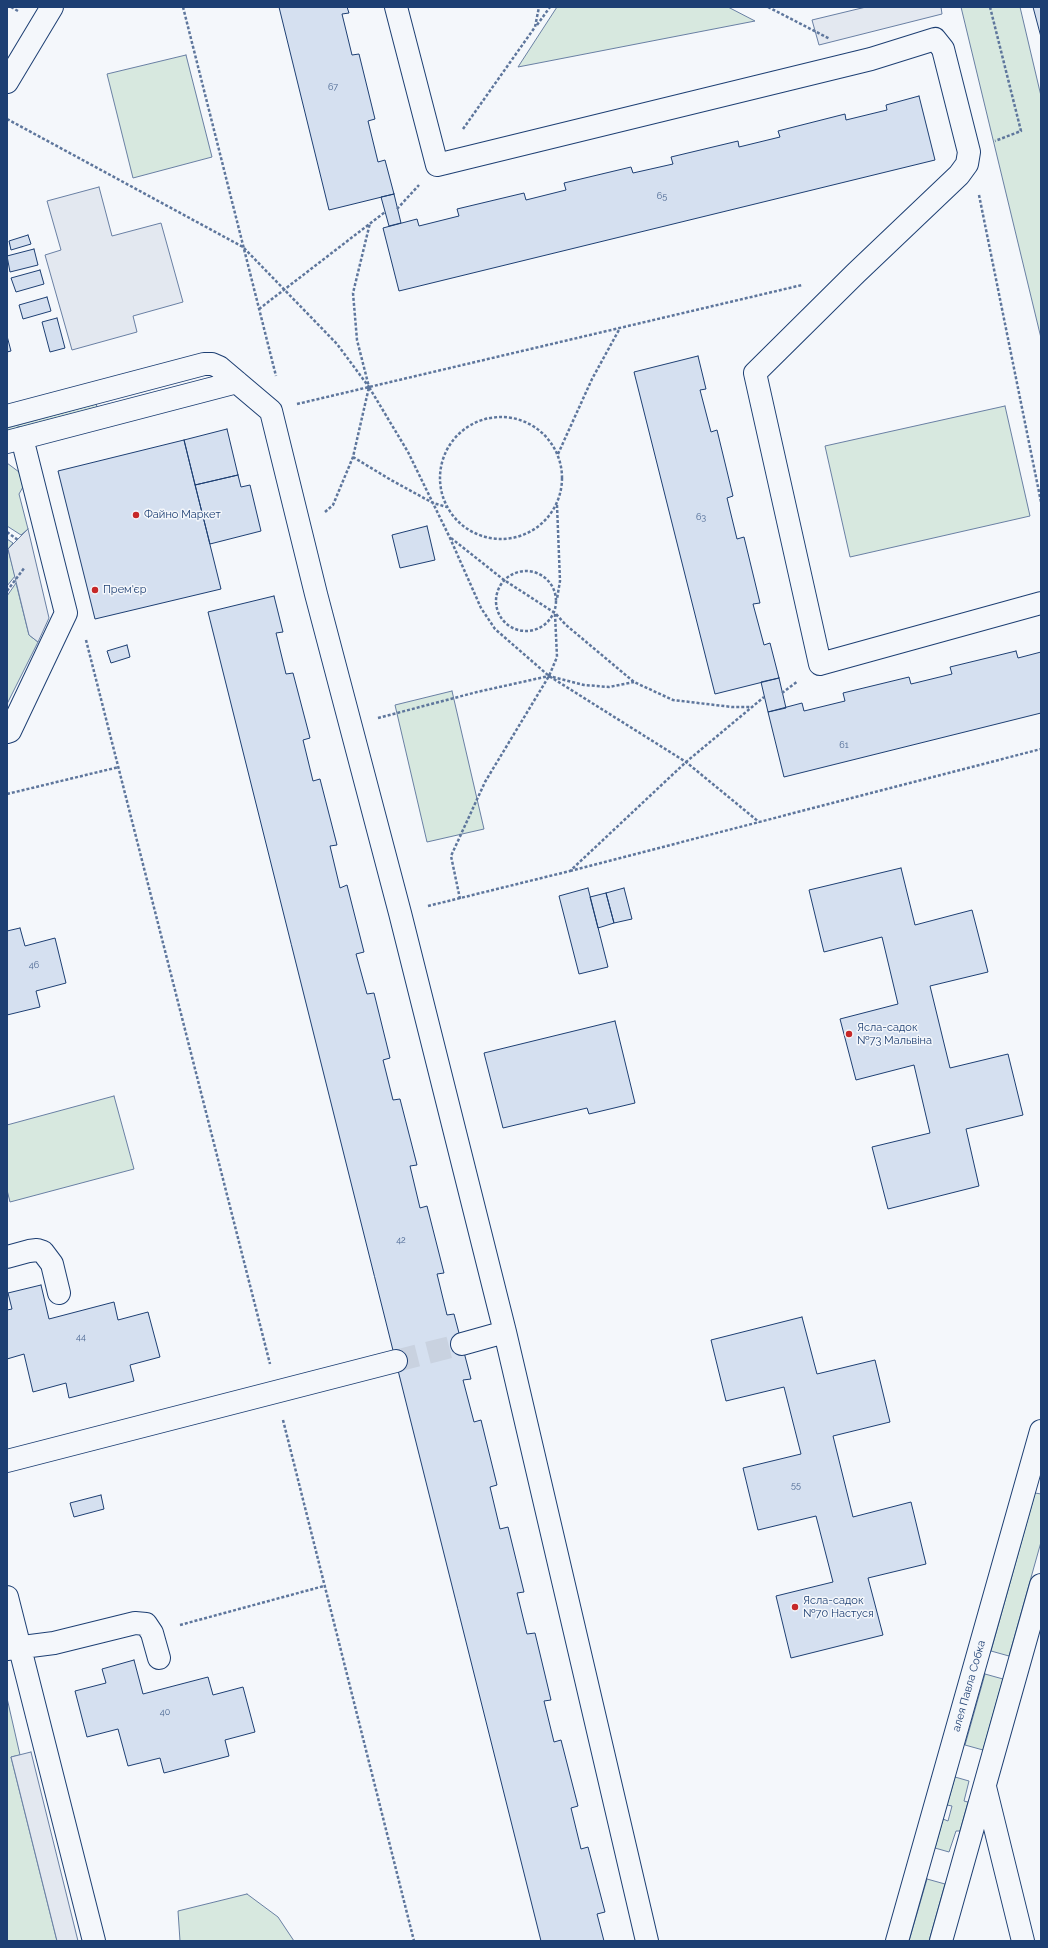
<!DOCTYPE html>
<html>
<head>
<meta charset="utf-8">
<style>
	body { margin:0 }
	#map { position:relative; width:1048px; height:1948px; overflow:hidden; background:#f4f7fb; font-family:Raleway,sans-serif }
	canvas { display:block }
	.frame { position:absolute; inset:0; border:8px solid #1d3f73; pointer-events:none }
</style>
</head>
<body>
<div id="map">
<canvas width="1048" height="1948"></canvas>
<div class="frame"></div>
</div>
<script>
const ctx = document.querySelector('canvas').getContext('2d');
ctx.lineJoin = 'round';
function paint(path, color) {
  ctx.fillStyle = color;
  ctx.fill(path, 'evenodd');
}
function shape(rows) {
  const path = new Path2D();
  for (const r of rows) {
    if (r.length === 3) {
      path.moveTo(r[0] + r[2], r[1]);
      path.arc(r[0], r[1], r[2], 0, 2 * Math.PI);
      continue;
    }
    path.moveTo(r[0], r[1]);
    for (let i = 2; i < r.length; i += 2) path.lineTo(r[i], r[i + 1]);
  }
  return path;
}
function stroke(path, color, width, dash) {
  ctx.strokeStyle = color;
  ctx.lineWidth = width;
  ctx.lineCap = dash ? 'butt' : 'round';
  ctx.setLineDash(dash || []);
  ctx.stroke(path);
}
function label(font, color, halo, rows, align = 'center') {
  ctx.font = font + ' Raleway,sans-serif';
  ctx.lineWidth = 3;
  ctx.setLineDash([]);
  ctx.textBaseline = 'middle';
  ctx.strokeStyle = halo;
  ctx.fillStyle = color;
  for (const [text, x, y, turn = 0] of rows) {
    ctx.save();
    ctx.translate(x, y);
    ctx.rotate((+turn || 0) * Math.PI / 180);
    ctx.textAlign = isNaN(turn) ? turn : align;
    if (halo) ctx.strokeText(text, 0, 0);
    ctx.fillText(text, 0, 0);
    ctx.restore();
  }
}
const green = shape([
	[557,7,728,7,755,21,518,67,557,7],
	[961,7,1020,7,1041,96,1041,338,961,7],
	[186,55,212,157,133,178,107,74,186,55],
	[96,404,98,409,7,434,7,428,96,404],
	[1005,406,1030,516,850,557,825,446,1005,406],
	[7,463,19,472,23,487,19,494,28,529,21,535,7,526,7,463],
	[7,539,13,543,8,549,15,576,7,586,7,539],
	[16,583,29,635,38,642,7,704,7,596,16,583],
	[452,691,484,829,427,842,395,705,452,691],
	[114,1096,134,1169,10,1202,7,1190,7,1125,114,1096],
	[1035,1493,1041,1494,1041,1542,1009,1656,991,1651,1035,1493],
	[985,1674,1003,1679,983,1750,965,1745,985,1674],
	[7,1698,20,1755,11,1757,57,1941,7,1941,7,1698],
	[955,1777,969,1781,964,1801,968,1802,960,1831,956,1831,949,1852,935,1848,943,1819,948,1821,952,1806,947,1805,955,1777],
	[927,1879,945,1884,929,1941,909,1941,927,1879],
	[247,1894,278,1917,294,1941,180,1941,178,1911,247,1894]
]);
const parking = shape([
	[866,7,941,7,942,14,819,45,812,20,866,7],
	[99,187,112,236,161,223,183,302,133,316,137,332,72,350,45,255,61,250,47,201,99,187],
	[28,529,49,618,38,642,29,635,8,549,28,529],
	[31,1752,78,1941,57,1941,11,1757,31,1752]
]);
const building = shape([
	[279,7,347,7,349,13,342,14,352,55,359,54,375,119,368,121,378,162,385,160,394,194,329,210,279,7],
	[1033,7,1041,7,1041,37,1033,7],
	[919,96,935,160,399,291,383,228,417,219,419,226,459,216,457,209,524,193,526,200,566,190,564,183,631,167,633,173,673,164,671,157,738,141,739,147,780,137,778,131,845,114,846,120,887,110,886,105,919,96],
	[394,194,401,223,389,226,381,197,394,194],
	[28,235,31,244,11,250,9,241,28,235],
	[34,249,38,265,10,272,7,256,34,249],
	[40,270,44,284,16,292,11,278,40,270],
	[47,297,51,311,23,319,19,305,47,297],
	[57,318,65,348,50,352,42,322,57,318],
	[7,336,11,351,7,352,7,336],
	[698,356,706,389,700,390,711,432,717,430,733,496,727,498,737,539,744,537,760,603,753,604,764,645,770,643,779,678,715,694,634,372,698,356],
	[227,429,238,475,195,485,184,440,227,429],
	[184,440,221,589,95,619,58,471,184,440],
	[238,475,241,487,250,485,261,531,210,544,195,485,238,475],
	[427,526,435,560,400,568,392,535,427,526],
	[274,596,283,632,276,633,286,674,293,673,310,738,303,740,313,781,320,779,337,845,330,846,340,888,347,885,364,952,356,954,367,994,374,993,390,1058,383,1060,393,1100,400,1099,417,1165,410,1166,420,1208,427,1206,444,1273,437,1274,447,1315,454,1314,471,1379,463,1380,474,1422,481,1420,497,1485,490,1487,500,1529,508,1527,524,1592,517,1593,527,1634,535,1633,551,1700,544,1701,554,1742,561,1740,578,1806,571,1808,581,1849,588,1847,605,1912,597,1914,604,1941,541,1941,208,612,274,596],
	[127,645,130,657,111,663,107,651,127,645],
	[1016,651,1018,658,1041,652,1041,713,784,777,768,712,802,703,804,711,845,701,843,693,909,677,911,684,952,674,950,667,1016,651],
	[779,678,786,708,768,712,761,682,779,678],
	[901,868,915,925,972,910,988,972,930,986,950,1068,1008,1054,1023,1115,966,1129,979,1186,888,1209,872,1147,930,1133,914,1065,856,1080,840,1019,898,1004,882,937,824,952,809,890,901,868],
	[588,888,608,967,579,974,559,896,588,888],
	[624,888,632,919,614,923,606,893,624,888],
	[606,893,614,923,598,928,590,897,606,893],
	[20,928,25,946,55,938,66,983,36,991,40,1007,7,1015,7,931,20,928],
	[615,1021,635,1103,589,1114,587,1108,503,1128,484,1053,615,1021],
	[41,1285,49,1319,114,1302,118,1320,148,1312,160,1357,130,1365,134,1381,69,1398,66,1383,33,1392,24,1354,7,1359,7,1310,12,1309,8,1293,41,1285],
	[802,1317,817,1374,875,1360,890,1422,833,1436,853,1517,911,1502,926,1564,868,1578,883,1635,791,1658,776,1596,833,1582,816,1516,758,1530,743,1468,801,1454,784,1387,726,1401,711,1340,802,1317],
	[101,1495,104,1509,74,1517,70,1503,101,1495],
	[134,1660,143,1694,208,1677,213,1695,243,1687,255,1732,225,1740,229,1756,164,1773,160,1758,128,1766,118,1729,87,1737,75,1691,106,1683,102,1669,134,1660]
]);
const minorTunnel = shape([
	[396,1361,462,1344]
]);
const path = shape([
	[11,7,18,11],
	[183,7,276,376],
	[768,7,830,39],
	[990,7,1021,131,995,141],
	[537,25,550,7],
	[7,119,243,247,337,344,369,387,357,340,353,293,370,223],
	[463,129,535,27,539,7],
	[979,195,1041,502],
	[397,209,419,185],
	[259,309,385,212],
	[297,404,802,285],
	[501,478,61],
	[558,454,592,379,620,328],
	[353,457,391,480,433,503,447,507],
	[557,505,560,581,557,599],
	[325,512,333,505,353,457,369,387,408,452,450,538,481,608,495,629,549,676,686,762,759,822],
	[7,532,18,540],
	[451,538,504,580,555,613,566,625,634,682,673,700,732,707,751,707],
	[526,601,30],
	[7,591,25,567],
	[86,640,270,1364],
	[782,693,798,681],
	[378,718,477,692,549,676,584,685,609,687,634,682],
	[7,794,119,767],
	[570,871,1041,749],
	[460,899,451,856,485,782,549,676,557,657,555,614],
	[428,906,570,871,686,762,764,697],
	[283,1420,414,1941],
	[180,1625,324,1586]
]);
const minor = shape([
	[396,7,437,165,871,59,935,39,943,49,969,152,967,164,959,175,856,273,755,373,820,664,1041,603],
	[7,82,52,7],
	[7,416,204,364,212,364,219,367,271,411,316,594,400,913,505,1332,647,1941],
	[7,442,237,382],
	[7,732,10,731,66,613,22,438],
	[7,1257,29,1251,37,1250,43,1252,52,1264,59,1293],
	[462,1344,505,1332],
	[7,1461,396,1361],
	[7,1597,94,1941],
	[7,1649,54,1643,135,1623,146,1624,152,1633,159,1658],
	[985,1787,1023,1941],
	[897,1941,1041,1431],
	[941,1941,1041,1585]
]);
const markers = [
	[136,515,4,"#c62828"],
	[95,590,4,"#c62828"],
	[849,1034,4,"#c62828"],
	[795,1607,4,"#c62828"]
];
const numberNames = [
	["67",333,87],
	["65",662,196],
	["63",701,517],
	["61",844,745],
	["46",34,965],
	["42",401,1240],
	["44",81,1337],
	["55",796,1485],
	["40",165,1712]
];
const poiNames = [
	["Файно Маркет",144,515],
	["Прем'єр",103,590],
	["Ясла-садок",857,1028],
	["№73 Мальвіна",857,1041],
	["Ясла-садок",803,1601],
	["№70 Настуся",803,1614]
];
const streetNames = [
	["алея Павла Собка",969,1686,-74]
];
paint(green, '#d7e8df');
stroke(green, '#687fa3', 1);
paint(parking, '#e3e8f0');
stroke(parking, '#687fa3', 1);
paint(building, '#d5e0f0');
stroke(building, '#1d3f73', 1);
stroke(minorTunnel, '#c9d2e0', 22, [22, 11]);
stroke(minor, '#1d3f73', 24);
stroke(path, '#5e769c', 2.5, [3, 2]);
stroke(minor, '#f4f7fb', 22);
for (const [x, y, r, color] of markers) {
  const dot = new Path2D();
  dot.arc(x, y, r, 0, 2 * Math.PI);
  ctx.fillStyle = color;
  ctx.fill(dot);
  stroke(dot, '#f4f7fb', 1.5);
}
label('9px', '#4b6792', null, numberNames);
label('11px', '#1d3f73', '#f4f7fb', poiNames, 'left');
label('11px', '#1d3f73', '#f4f7fb', streetNames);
</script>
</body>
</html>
